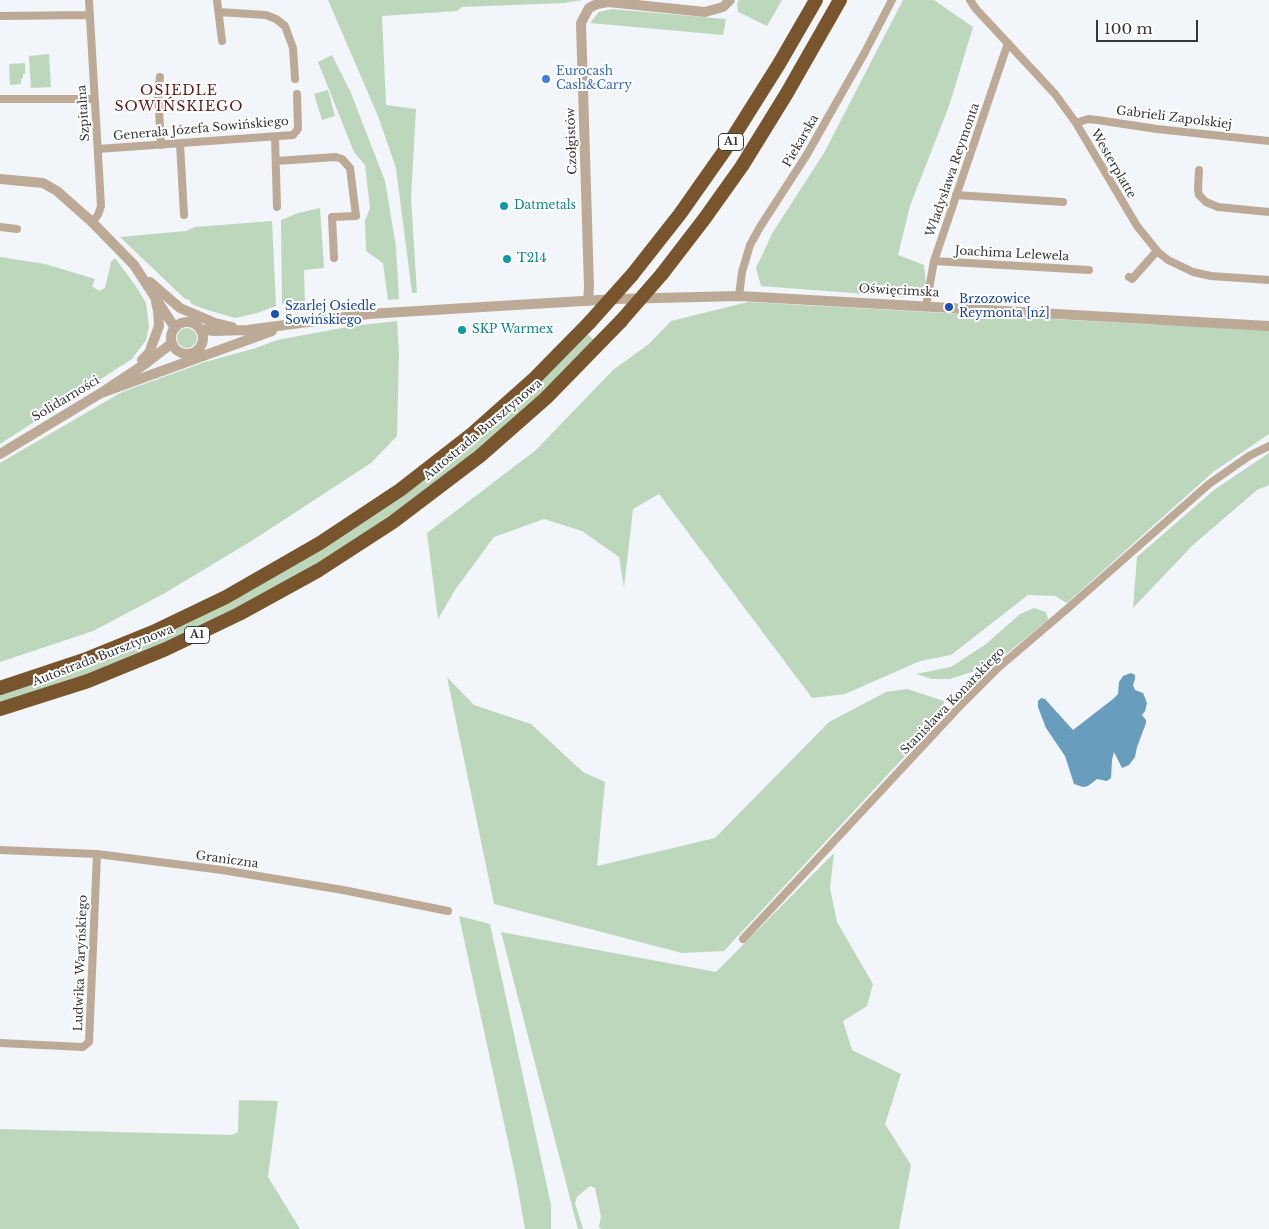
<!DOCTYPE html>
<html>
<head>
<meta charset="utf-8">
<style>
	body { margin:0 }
	#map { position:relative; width:1269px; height:1229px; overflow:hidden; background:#f2f5fa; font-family:"Libre Baskerville",serif }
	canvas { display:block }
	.scale { position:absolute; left:1096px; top:20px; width:102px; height:22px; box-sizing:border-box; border:2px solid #353638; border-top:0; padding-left:6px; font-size:15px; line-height:18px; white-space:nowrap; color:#353638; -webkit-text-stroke:4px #fff; paint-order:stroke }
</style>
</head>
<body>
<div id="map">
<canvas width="1269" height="1229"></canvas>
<div class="scale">100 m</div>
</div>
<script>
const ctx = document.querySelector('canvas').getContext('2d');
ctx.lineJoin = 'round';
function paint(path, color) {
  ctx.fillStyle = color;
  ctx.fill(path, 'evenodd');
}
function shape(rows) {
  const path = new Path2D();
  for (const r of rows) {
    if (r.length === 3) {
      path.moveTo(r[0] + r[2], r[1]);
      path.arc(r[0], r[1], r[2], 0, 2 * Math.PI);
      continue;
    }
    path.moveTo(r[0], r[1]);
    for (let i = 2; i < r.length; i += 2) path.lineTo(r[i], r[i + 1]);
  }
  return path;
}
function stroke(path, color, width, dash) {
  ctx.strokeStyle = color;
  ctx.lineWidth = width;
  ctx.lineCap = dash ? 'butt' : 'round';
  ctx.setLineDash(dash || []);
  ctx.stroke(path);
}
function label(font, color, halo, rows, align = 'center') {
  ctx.font = font + ' "Libre Baskerville",serif';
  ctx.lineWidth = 4;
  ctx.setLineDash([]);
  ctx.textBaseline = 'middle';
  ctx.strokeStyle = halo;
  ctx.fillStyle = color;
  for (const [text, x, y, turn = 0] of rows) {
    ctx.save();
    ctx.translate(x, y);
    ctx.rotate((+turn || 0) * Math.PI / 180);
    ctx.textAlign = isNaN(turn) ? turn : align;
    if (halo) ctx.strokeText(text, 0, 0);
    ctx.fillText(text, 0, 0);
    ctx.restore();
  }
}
const green = shape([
	[328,0,583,0,564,3,462,7,457,11,382,16,386,105,416,109,411,198,417,293,412,293,396,168,378,116],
	[739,0,782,0,767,26,738,12,737,3],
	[903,0,934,0,973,27,949,106,910,206,898,255,924,265,927,294,905,297,761,286,756,268,773,232,824,153],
	[612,9,668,14,726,19,723,35,590,23,599,12],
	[49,54,51,87,31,88,29,56],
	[332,55,351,93,385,181,396,247,399,299,388,300,383,263,366,251,365,221,370,208,365,165,354,152,318,62],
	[25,63,25,74,23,74,23,78,21,79,21,84,10,85,9,64],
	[328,90,335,116,322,120,314,94],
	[320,208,324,268,304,270,305,307,296,308,282,303,281,220,298,213],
	[272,221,276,306,257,313,235,318,201,308,190,303,191,301,184,298,120,237,186,231,195,227],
	[0,257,45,264,95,279,92,286,99,291,105,288,111,262,115,258,135,285,146,303,149,327,146,340,132,359,0,444],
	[748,302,1140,324,1269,329,1269,434,1213,472,1067,603,1055,596,1028,595,951,655,920,661,845,694,812,698,659,494,633,509,624,588,619,557,582,531,544,519,494,537,455,590,438,619,427,533,536,450,613,370,649,344,671,321],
	[397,321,399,352,397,436,371,463,253,540,165,593,93,631,0,662,0,463,122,392,205,362,256,348,277,340,353,326],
	[187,338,10],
	[586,333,595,341,567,370,487,444,358,540,226,616,91,674,0,704,0,693,32,683,332,541],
	[1269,453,1269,485,1257,490,1193,545,1133,608,1137,557,1214,490],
	[1034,608,1046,612,1048,620,993,665,950,679,932,679,916,674,951,667,986,644,1020,614],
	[447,677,474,705,531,724,583,772,605,782,597,866,715,838,829,722,886,692,907,689,944,701,943,715,724,951,682,953,494,904],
	[834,853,830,888,837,922,873,984,867,1006,843,1021,852,1050,901,1074,885,1124,911,1165,899,1229,602,1229,599,1227,601,1216,595,1188,590,1186,577,1197,575,1203,583,1229,578,1229,501,932,716,972],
	[459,916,490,924,551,1205,551,1229,525,1229,516,1178],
	[239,1100,278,1101,268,1177,300,1229,0,1229,0,1129,232,1135,238,1132]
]);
const water = shape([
	[1131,673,1135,675,1135,679,1133,685,1135,690,1143,693,1147,703,1145,711,1142,715,1146,720,1146,723,1137,747,1135,757,1129,765,1122,768,1114,752,1112,760,1111,778,1107,781,1097,779,1088,786,1083,787,1074,784,1065,756,1046,728,1038,707,1038,701,1041,698,1045,699,1073,730,1113,699,1118,694,1119,682,1123,676]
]);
const minor = shape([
	[89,0,101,206,98,215,92,222],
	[217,0,222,41],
	[970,0,976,9,1055,94,1076,123,1137,226,1158,252,1168,260,1193,272,1211,276,1269,280],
	[219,12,266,15,276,19,285,26,293,48,295,79],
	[0,16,90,15],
	[160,77,158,92,161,145],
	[0,99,94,99],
	[1076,123,1088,119,1097,120,1157,129,1269,141],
	[275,137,277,207],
	[180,144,184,215],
	[98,149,293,135,298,129,297,94],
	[276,161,336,157,342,159,350,168,356,216,332,217,334,258],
	[1199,170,1198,189,1199,195,1206,202,1218,207,1269,212],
	[956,195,1063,202],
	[0,227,17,229],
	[934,261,1089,270],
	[1129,277,1132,279,1157,251],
	[739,296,742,272,750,245,760,227,806,156,864,54,892,0],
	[926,306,934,261,1008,43],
	[0,850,97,854,222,870,343,890,448,911],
	[743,939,958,708,999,667,1067,609,1209,484,1249,456,1269,446],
	[0,1043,83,1047,89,1042,97,854]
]);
const tertiary = shape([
	[0,179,43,183,57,191,92,222,134,265,175,328],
	[150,282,180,308,215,323,232,327],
	[588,301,589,287,581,23,589,8,597,4,608,2,705,12,723,7,730,0],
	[187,338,16],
	[200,329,214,331,247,330,369,314,499,306,616,299,739,296,1269,326],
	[142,360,149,353,159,326,158,311,156,302],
	[101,393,272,331],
	[0,454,101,393,145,364,172,343]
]);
const motorway = shape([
	[662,274,705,218,742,166,787,93,840,0],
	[632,275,680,214,725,150,779,64,816,0],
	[0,688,84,660,153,632,226,597,320,543,400,490,472,434,535,378,590,322],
	[0,709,88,681,166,649,239,614,319,570,393,522,480,456,546,398,621,321]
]);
const motorwayBridge = shape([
	[621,321,662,274],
	[590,322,632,275]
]);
const markers = [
	[546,79,5,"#3f7fe0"],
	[504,206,5,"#0f9aa8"],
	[507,259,5,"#0f9aa8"],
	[949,307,5,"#1a4fb4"],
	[275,314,5,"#1a4fb4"],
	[462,330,5,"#0f9aa8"]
];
const shields = [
	[731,142,25],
	[197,635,25]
];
const shieldNames = [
	["A1",731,142],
	["A1",197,635]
];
const shopNames = [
	["Eurocash",556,72],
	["Cash&Carry",556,86]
];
const streetNames = [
	["Szpitalna",84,113,-94],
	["Gabrieli Zapolskiej",1174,118,7],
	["Generała Józefa Sowińskiego",201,129,-5],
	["Czołgistów",572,141,-92],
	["Piekarska",801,141,-60],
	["Westerplatte",1113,164,60],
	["Władysława Reymonta",953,170,-71],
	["Joachima Lelewela",1012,254,3],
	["Oświęcimska",899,291,3],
	["Solidarności",66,399,-31],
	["Autostrada Bursztynowa",483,430,-40],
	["Autostrada Bursztynowa",103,656,-21],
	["Stanisława Konarskiego",953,701,-46],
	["Graniczna",227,860,8],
	["Ludwika Waryńskiego",81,963,-88]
];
const cultureNames = [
	["Datmetals",514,206],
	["T214",517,259],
	["SKP Warmex",472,330]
];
const transitNames = [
	["Brzozowice",959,300],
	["Reymonta [nż]",959,314],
	["Szarlej Osiedle",285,307],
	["Sowińskiego",285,321]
];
const neighbourhoodNames = [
	["OSIEDLE",179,91],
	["SOWIŃSKIEGO",179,107]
];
paint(green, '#bcd7bc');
paint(water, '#689dbd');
stroke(minor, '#bcaa97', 8);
stroke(tertiary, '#bcaa97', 10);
stroke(motorway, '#78552c', 14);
stroke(motorwayBridge, '#78552c', 14);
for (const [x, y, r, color] of markers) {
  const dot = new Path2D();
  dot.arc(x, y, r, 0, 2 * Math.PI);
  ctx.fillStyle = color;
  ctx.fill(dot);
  stroke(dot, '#fff', 2);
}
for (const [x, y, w] of shields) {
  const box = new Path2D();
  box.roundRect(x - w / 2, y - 8.5, w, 17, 4);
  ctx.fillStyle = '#fff';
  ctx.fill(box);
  stroke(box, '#353638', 1);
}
label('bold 11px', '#353638', null, shieldNames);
label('12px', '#366cbe', '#fff', shopNames, 'left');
label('12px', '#353638', '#fff', streetNames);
label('12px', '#0d838f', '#fff', cultureNames, 'left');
label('12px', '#164399', '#fff', transitNames, 'left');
ctx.letterSpacing = '1px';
label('14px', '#601c15', '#fff', neighbourhoodNames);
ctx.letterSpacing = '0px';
</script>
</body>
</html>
